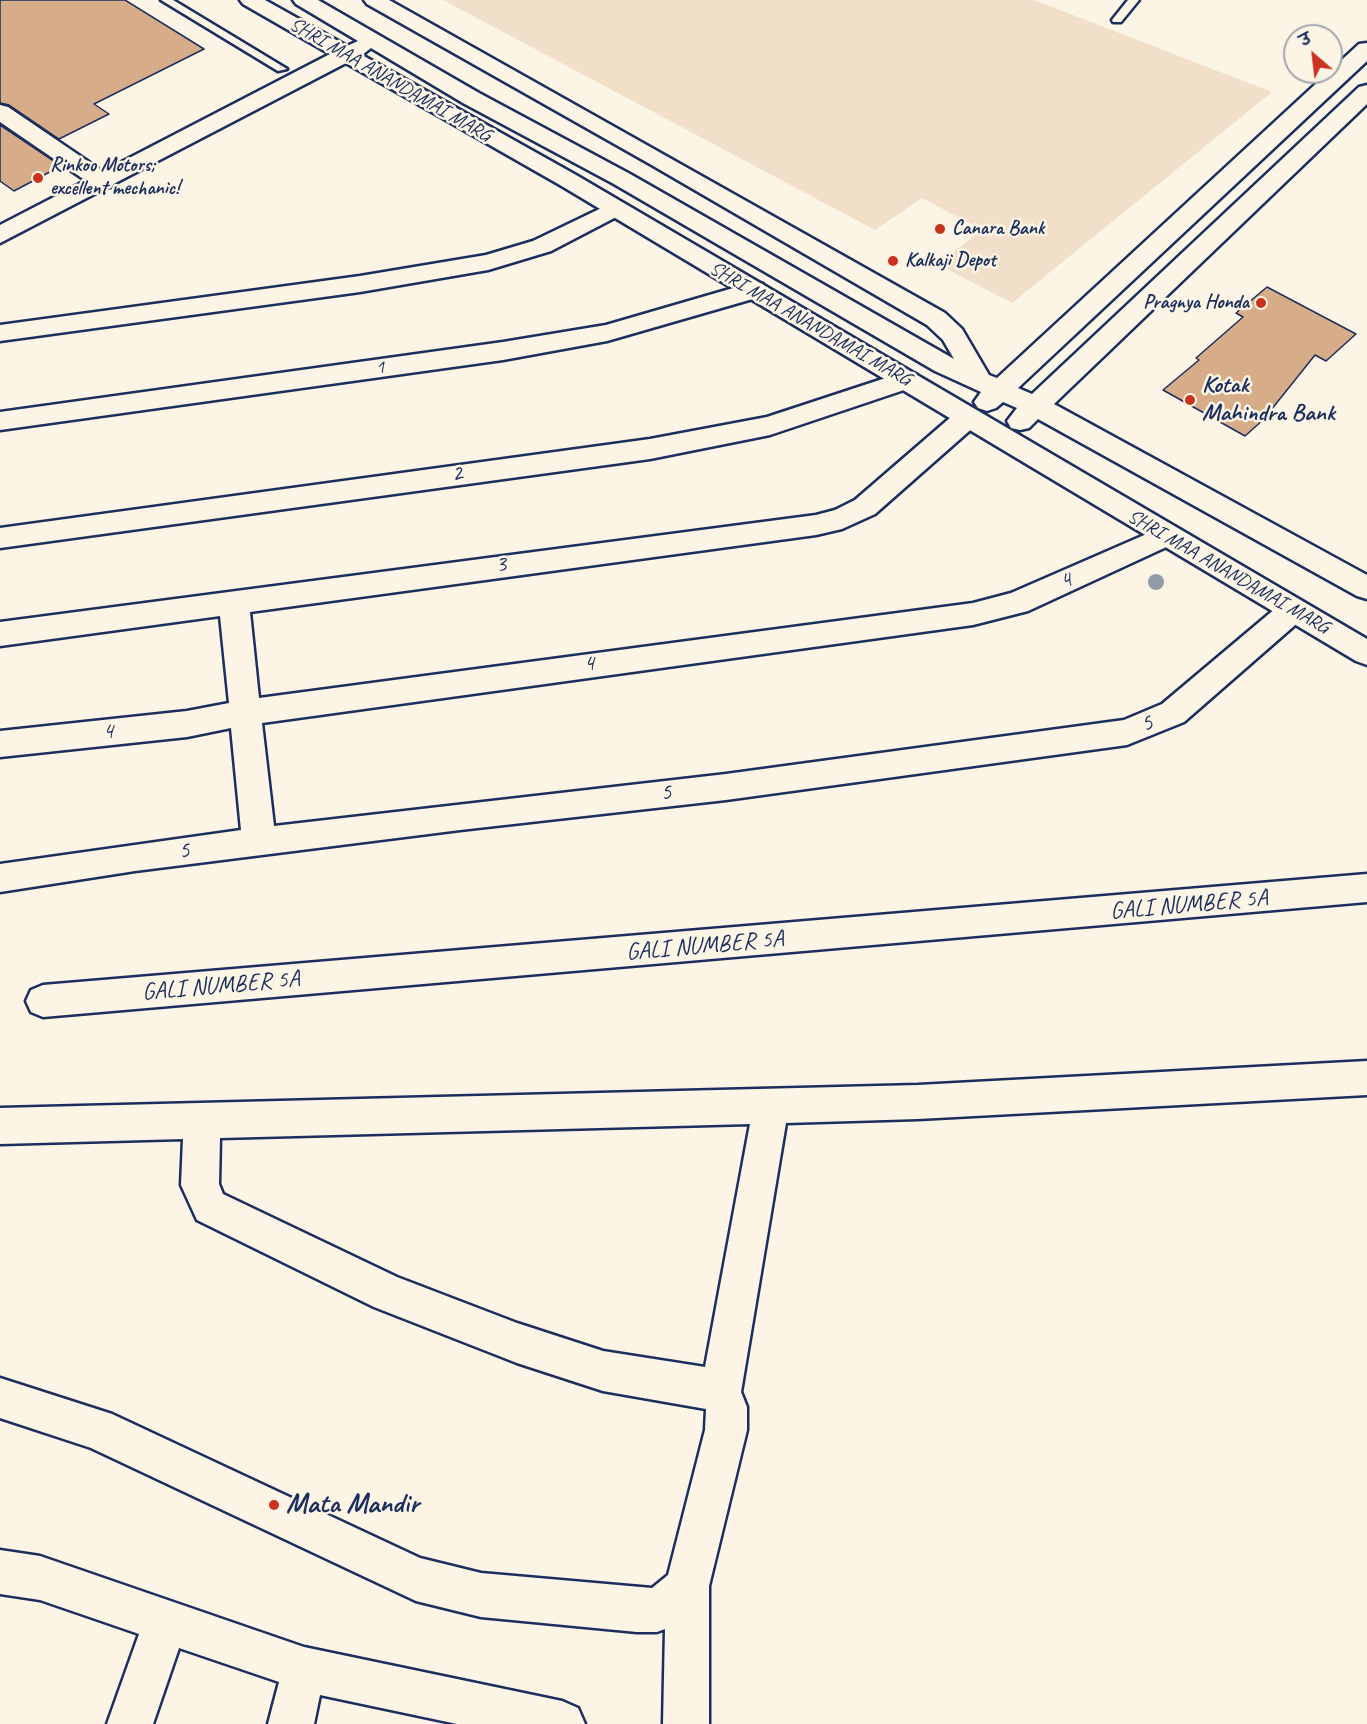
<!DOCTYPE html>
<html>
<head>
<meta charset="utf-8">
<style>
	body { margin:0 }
	#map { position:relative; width:1367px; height:1724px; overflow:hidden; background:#fcf5e5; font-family:Caveat,"Playpen Sans Deva",sans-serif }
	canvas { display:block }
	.north { position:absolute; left:1283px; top:24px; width:60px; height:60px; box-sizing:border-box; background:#fcf5e5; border:2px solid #a2a6af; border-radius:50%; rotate:332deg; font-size:16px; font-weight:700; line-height:24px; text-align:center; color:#1b2f5e }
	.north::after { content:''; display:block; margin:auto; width:21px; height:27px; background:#c8321e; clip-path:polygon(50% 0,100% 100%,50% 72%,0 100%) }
</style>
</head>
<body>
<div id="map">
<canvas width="1367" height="1724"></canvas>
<div class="north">उ</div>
</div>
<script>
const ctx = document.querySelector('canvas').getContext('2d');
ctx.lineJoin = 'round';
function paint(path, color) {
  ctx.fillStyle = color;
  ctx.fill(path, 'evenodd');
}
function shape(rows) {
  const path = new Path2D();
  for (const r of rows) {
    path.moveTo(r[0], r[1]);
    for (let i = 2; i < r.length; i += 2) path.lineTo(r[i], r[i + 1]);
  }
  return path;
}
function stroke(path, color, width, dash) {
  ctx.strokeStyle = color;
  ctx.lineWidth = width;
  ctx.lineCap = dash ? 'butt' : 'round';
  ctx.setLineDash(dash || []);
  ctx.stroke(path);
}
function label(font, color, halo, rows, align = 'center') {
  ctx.font = font + ' Caveat,sans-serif';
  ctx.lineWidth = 5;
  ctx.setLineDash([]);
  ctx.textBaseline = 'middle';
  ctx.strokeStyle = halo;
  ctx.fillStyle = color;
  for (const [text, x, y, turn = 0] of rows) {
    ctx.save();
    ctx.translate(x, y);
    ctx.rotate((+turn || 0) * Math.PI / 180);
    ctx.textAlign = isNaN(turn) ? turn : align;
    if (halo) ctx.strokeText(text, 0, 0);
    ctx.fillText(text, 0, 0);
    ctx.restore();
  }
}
const built = shape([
	[443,0,1034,0,1272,92,1012,303,937,264,982,230,922,198,875,230]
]);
const building = shape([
	[0,0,125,0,204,49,94,104,109,114,59,139,9,105,0,103,0,0],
	[0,125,61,166,14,191,0,181,0,125],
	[1267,287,1356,334,1326,361,1315,355,1263,420,1245,436,1163,390,1199,360,1196,358,1243,317,1236,313,1267,287]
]);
const lane = shape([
	[161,0,173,0,287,69,278,71,161,0],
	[1128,0,1139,0,1121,22,1113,22,1112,20,1128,0]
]);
const street = shape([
	[0,105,8,107,111,177,115,182,111,187,95,187,0,122,0,105],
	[614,202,622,204,626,209,622,214,551,251,488,270,360,292,0,341,0,325,360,276,486,255,533,241,614,202],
	[754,282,763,284,766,290,763,296,607,341,503,360,0,430,0,412,503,342,606,325,754,282],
	[907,371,916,374,920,380,916,386,770,435,650,459,0,548,0,528,650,439,767,417,907,371],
	[967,409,976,411,980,418,976,425,875,514,842,529,816,535,250,612,259,698,973,603,1011,593,1165,526,1175,529,1179,536,1175,543,1028,611,973,625,262,723,274,826,726,774,1124,720,1162,704,1282,603,1292,600,1302,603,1307,611,1302,619,1184,722,1127,745,726,800,460,830,135,871,0,892,0,864,241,830,231,728,187,737,0,757,0,731,187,711,229,703,220,616,0,646,0,622,816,515,835,510,855,500,958,411,967,409],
	[1367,874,1367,902,43,1017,31,1012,26,1001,31,990,43,985,1367,874],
	[1367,1061,1367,1095,918,1119,786,1123,741,1392,747,1407,747,1430,709,1586,709,1724,663,1724,665,1629,657,1632,637,1632,481,1617,416,1601,91,1448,0,1418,0,1378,112,1414,420,1558,481,1573,652,1588,668,1575,705,1430,706,1409,603,1391,517,1363,374,1307,197,1220,181,1185,183,1139,0,1144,0,1108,918,1085,1367,1061],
	[750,1124,705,1367,603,1351,517,1323,397,1277,223,1194,219,1184,220,1138,750,1124],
	[0,1550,40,1556,304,1647,562,1701,578,1708,585,1724,457,1724,320,1695,314,1724,268,1724,279,1682,179,1648,153,1724,107,1724,139,1634,40,1600,0,1594,0,1550]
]);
const secondary = shape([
	[240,0,265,0,347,46,358,41,296,4,293,0,318,0,479,93,630,174,954,359,943,340,927,325,650,164,367,4,364,0,389,0,945,313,962,329,989,375,997,378,1359,44,1367,43,1367,61,1018,388,1032,394,1359,87,1367,85,1367,104,1054,404,1367,575,1367,599,1357,596,1038,419,1029,428,1020,430,1011,428,1007,421,1017,408,1003,402,996,408,987,411,978,408,974,402,981,392,935,371,614,184,463,103,371,48,362,55,576,175,1367,639,1367,665,1356,661,560,185,346,63,0,243,0,225,330,54,243,4,240,0]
]);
const trees = [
	[1156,582]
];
const markers = [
	[38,178,6,"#c8321e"],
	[940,229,6,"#c8321e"],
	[893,261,6,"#c8321e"],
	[1261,303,6,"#c8321e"],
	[1190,400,6,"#c8321e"],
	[274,1505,6,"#c8321e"]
];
const farStreetnames = [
	["SHRI MAA ANANDAMAI MARG",390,80,30],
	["SHRI MAA ANANDAMAI MARG",810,324,30],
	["1",380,368,-8],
	["SHRI MAA ANANDAMAI MARG",1228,572,30]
];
const farPoinames = [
	["Rinkoo Motors;",50,166],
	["excellent mechanic!",50,189],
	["Canara Bank",952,229],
	["Kalkaji Depot",905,261],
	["Pragnya Honda",1249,303,"right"]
];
const poiNames = [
	["Kotak",1202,386],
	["Mahindra Bank",1202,414]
];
const streetNames = [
	["2",457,474,-8],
	["3",501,565,-8],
	["4",1066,581,-25],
	["4",589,664,-8],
	["5",1147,724,-22],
	["4",108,732,-6],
	["5",666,793,-6],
	["5",184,851,-7],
	["GALI NUMBER 5A",1189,905,-5],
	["GALI NUMBER 5A",705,946,-5],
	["GALI NUMBER 5A",221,986,-5]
];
const nearPoinames = [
	["Mata Mandir",286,1505]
];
paint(built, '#f1dfc9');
paint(building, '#d7ac88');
stroke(building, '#1b2f5e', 1.5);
stroke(lane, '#1b2f5e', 5);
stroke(street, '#1b2f5e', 5);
stroke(secondary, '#1b2f5e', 5);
paint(lane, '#fcf5e5');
paint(street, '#fcf5e5');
paint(secondary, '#fcf5e5');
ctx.fillStyle = '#909da4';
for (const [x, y] of trees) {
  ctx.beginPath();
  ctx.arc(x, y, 8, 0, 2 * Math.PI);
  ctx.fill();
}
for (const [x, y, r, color] of markers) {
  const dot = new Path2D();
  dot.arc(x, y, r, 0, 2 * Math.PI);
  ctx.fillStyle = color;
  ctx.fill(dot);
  stroke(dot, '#fcf5e5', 2);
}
label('20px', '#1b2f5e', '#fcf5e5', farStreetnames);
label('bold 20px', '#1b2f5e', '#fcf5e5', farPoinames, 'left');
label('bold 24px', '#1b2f5e', '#fcf5e5', poiNames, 'left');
label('24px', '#1b2f5e', '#fcf5e5', streetNames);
label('bold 28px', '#1b2f5e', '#fcf5e5', nearPoinames, 'left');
</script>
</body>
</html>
